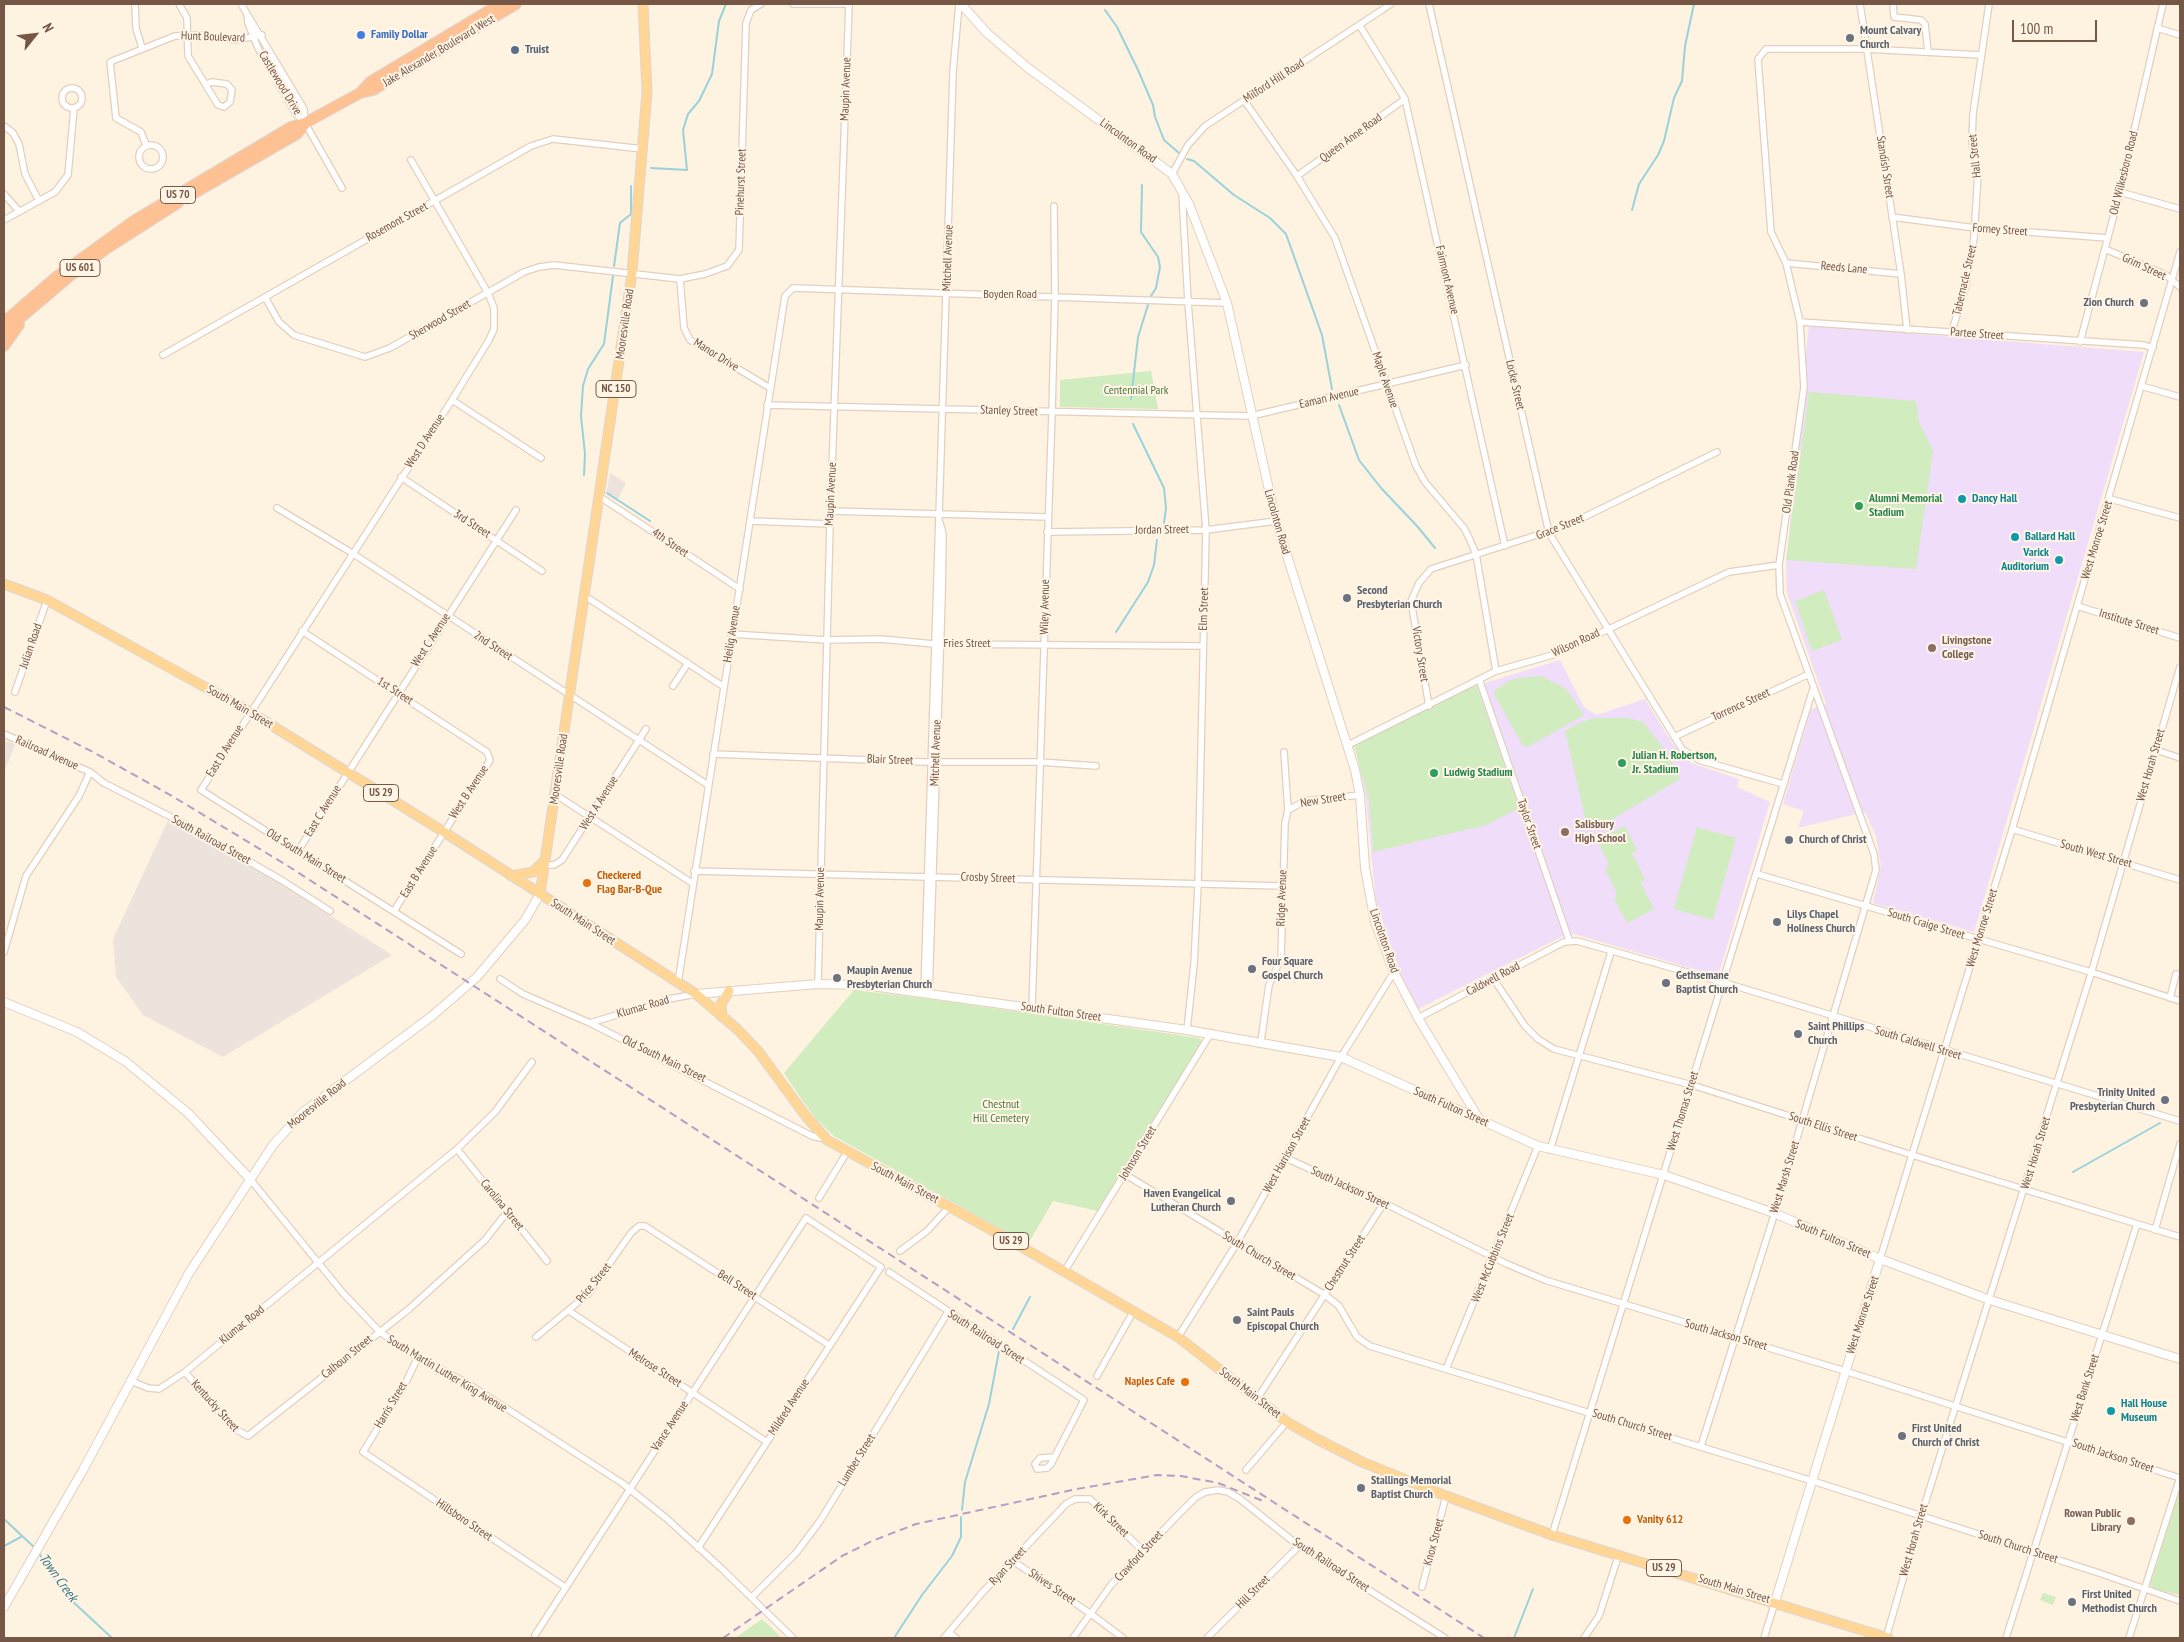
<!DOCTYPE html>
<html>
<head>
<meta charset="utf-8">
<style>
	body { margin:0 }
	#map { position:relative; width:2184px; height:1642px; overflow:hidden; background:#fef2e0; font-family:"PT Sans Narrow",sans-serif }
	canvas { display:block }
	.frame { position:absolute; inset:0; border:5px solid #765645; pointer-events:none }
	.north { position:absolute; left:10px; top:10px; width:50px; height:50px; -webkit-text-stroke:4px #fff5e7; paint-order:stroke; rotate:61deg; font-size:14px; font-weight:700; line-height:20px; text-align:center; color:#765645 }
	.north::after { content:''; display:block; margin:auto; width:18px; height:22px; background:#765645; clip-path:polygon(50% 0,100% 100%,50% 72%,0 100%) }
	.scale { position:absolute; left:2012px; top:20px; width:85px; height:22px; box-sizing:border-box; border:2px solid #765645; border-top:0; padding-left:6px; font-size:15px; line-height:18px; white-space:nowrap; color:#765645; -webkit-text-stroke:4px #fff5e7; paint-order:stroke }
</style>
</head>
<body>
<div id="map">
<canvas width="2184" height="1642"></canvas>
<div class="frame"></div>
<div class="north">N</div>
<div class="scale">100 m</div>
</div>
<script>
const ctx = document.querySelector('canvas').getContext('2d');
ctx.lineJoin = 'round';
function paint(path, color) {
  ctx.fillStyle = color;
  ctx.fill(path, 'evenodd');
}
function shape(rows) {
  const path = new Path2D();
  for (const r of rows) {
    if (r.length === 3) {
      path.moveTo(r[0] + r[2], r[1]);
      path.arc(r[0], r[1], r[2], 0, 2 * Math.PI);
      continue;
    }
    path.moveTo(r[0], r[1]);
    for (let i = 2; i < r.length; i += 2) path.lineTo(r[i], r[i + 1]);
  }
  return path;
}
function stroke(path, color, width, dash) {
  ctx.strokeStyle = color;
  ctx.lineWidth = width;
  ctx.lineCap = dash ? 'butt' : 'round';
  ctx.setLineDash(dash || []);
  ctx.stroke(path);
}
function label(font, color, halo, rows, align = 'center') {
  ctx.font = font + ' "PT Sans Narrow",sans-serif';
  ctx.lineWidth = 4;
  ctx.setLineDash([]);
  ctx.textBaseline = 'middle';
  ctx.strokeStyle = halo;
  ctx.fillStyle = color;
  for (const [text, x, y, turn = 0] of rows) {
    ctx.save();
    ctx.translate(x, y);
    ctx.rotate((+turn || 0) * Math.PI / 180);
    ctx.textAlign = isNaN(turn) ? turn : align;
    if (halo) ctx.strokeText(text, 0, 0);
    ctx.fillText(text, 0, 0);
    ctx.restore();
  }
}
const industrial = shape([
	[610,473,626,483,617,501,606,494],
	[4,741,16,743,4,772],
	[171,814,392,955,223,1057,143,1015,116,977,113,939]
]);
const education = shape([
	[1809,322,1915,334,2144,352,1974,932,1873,903,1881,866,1876,836,1865,812,1798,828,1804,811,1783,804,1811,709,1826,704,1787,593,1786,566],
	[1560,660,1584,707,1597,715,1645,699,1672,743,1691,763,1739,779,1737,787,1770,802,1718,976,1574,934,1561,937,1418,1009,1401,975,1376,902,1366,799,1356,749,1467,699,1485,683]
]);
const green = shape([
	[1151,371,1158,409,1060,407,1060,380],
	[1809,392,1916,401,1919,422,1933,451,1916,569,1786,560],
	[1824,590,1842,640,1812,651,1795,601],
	[1541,676,1565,688,1584,715,1528,747,1523,746,1493,692,1512,679],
	[1476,684,1519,808,1486,825,1373,852,1369,800,1354,746],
	[1595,718,1628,718,1643,722,1667,753,1680,779,1599,827,1591,828,1586,821,1565,731,1581,722],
	[1625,826,1637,850,1632,853,1645,880,1640,882,1654,909,1627,923,1614,899,1617,894,1605,869,1609,864,1597,840],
	[1697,827,1736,838,1713,920,1674,909],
	[854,990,929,999,1199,1038,1203,1041,1098,1211,1053,1201,1028,1244,834,1136,816,1119,802,1100,784,1073],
	[2180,1488,2180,1595,2154,1589,2150,1585],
	[2043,1593,2056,1597,2053,1605,2040,1600],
	[762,1619,782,1638,735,1638]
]);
const stream = shape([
	[1105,10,1117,27,1138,70,1153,105,1155,117,1164,140,1179,153],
	[1187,159,1194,161,1234,195,1270,218,1286,234,1322,335,1332,389],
	[651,168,687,170,683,130,688,114,699,101,712,74,719,21,726,4],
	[1142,185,1141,232,1158,257,1160,267,1156,288,1151,296],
	[1632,210,1639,184,1658,155,1664,141,1674,98,1682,81,1685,46,1694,4],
	[614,266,620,223,631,214,631,186],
	[1131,399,1138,337,1148,305],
	[1339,405,1359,460,1381,488,1417,526,1435,548],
	[1133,424,1164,488,1166,508,1164,523],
	[584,475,585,454,581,416,583,386,588,369,604,344,613,276],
	[607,493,650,521],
	[1116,632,1148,582,1154,565,1157,540],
	[2073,1172,2160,1123],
	[1013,1329,1030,1297],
	[962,1510,965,1482,989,1404,999,1351],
	[4,1519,35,1548],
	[4,1546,21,1537],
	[38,1551,49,1571,71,1600,112,1638],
	[894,1638,922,1595,952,1556,961,1537,961,1517],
	[1514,1638,1533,1589]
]);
const minor = shape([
	[135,4,136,28,142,48],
	[179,4,187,18,188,56,218,105,224,107,230,102,232,90,227,84,212,82,206,84],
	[241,4,304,109,305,122],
	[793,4,849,4],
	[1429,4,1549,533,1682,749,1699,760,1783,784],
	[1860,4,1901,274,1907,330],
	[1893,4,1894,17,1921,20,1925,24,1928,52],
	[247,14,248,23,258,48,296,114,305,123,342,188],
	[1360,26,1405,99,1505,546],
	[2157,28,2180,35],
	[72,98,10],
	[1244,100,1297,176,1335,238,1416,466,1425,482,1464,528,1470,540,1476,554,1496,671],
	[4,126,13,133,19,144,25,174,39,201],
	[146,145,141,132,116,118,110,62,175,36,200,35,236,40,262,35],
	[151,157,12],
	[411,160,488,293,494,308,494,329,489,340,452,400,201,790,461,954],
	[1172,174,1188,145,1205,126,1391,4],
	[1297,176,1405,99],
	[2120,192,2180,209],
	[1182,193,1188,302,1206,530,1198,885,1194,964,1187,1030],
	[4,194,19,211],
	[1892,217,1975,228,2108,238],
	[4,220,55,192,68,175,74,108],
	[2105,249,2166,275,2180,287],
	[1786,263,1901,274],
	[680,279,684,328,690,340,770,388],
	[265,297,279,322,294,335,365,357,390,348,524,272,539,267,554,265,680,279,705,274,727,266,739,250,746,23,751,10,761,4],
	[1800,322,2144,345,2153,348],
	[1952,331,1966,285,1974,238,1978,173,1972,142,1973,114,1989,4],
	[2080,342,2120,192,2163,4],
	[163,355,531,146,553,139,643,149],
	[2141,386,2180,397],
	[452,400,541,458],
	[767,405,1251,416,1466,365],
	[401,477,542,571],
	[600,497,740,589],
	[2110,499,2180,518],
	[277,508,352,553,708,785],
	[830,511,1048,517],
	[751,521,830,524],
	[1047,532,1206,530,1276,521],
	[585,596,724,687],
	[2077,606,2180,638],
	[302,631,487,752,490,760,394,911],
	[731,634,827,640,881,639,934,644,1203,646],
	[1479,679,1569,940],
	[673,686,688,663],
	[15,692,47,600],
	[1429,706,1411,601,1419,583,1431,569,1568,525,1717,452],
	[4,734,90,772,104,783,177,820,283,881,330,911],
	[1674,737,1809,674],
	[1348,745,1496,671,1556,654,1729,572,1779,565],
	[2156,750,2180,758],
	[713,754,924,762,1040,762,1096,766],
	[556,795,692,883],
	[1288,810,1305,801,1360,795],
	[2012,829,2180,880],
	[298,851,516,510],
	[545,865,554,865,562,860,646,729],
	[694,871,1282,886],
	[1757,874,2091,972,2180,1001],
	[4,952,26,876,79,796,90,772],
	[1493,978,1525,1026,1538,1039,1554,1049,1692,1085,1912,1155,2180,1237],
	[500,979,523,994,590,1023,812,1136,825,1139],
	[678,983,785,296,793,288,1227,303],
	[818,984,830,524,849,4],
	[924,992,953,72,959,4],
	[929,993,942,598,943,534,940,523],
	[2170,998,2176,974],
	[1032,1008,1052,412,1055,296,1054,206],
	[1418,1018,1564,942,1577,941,1722,982,2180,1121],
	[590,1023,669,999,696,994],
	[1261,1041,1269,985,1281,958,1285,823,1288,810,1284,752],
	[457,1149,547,1261],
	[1550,1150,1611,952],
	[1286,1158,1384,1203,1507,1264,1545,1280,1845,1371,2180,1478],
	[1126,1175,1325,1295,1339,1306,1357,1337,1370,1346,1819,1483,2099,1573,2180,1601],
	[250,1179,343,1293,379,1331,406,1351,467,1383,622,1483,666,1518,721,1568,793,1638],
	[819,1198,847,1152],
	[2155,1230,2180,1144],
	[900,1251,927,1231,949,1207],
	[1880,1259,2011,833,2180,252],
	[889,1272,1084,1400,1051,1464,1047,1468,1037,1469,1035,1464,1040,1458,1054,1457],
	[1064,1272,1211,1033],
	[569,1311,767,1442],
	[536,1337,588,1294,631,1233,639,1226,645,1226,829,1345],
	[1178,1337,1237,1243,1341,1057,1394,972],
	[418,1357,406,1382,363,1452,565,1587],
	[1446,1369,1538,1146],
	[185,1372,233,1428,248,1436,409,1309,485,1240,507,1212],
	[1097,1376,1133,1312],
	[131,1381,148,1388,159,1389,185,1372,457,1149,495,1112,532,1062],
	[1257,1399,1384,1203],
	[1701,1446,1776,1209,1876,870,1874,854,1780,594,1779,565,1804,387,1800,322,1786,263,1771,232,1758,59,1766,49,1866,49,1981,55],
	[1246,1470,1287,1422],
	[1552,1535,1813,689],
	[1013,1561,1091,1614,1123,1638],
	[1422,1587,1446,1496],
	[752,1597,796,1553,820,1521,948,1312],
	[949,1633,956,1638],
	[535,1635,806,1218,881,1267,698,1548],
	[944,1638,982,1593,1066,1504,1075,1499,1090,1499,1143,1551],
	[1073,1638,1111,1585,1176,1517,1196,1497,1205,1492,1218,1490,1228,1492,1240,1499,1299,1546,1445,1638],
	[1207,1638,1299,1546],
	[1584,1638,1599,1616,1619,1554],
	[1764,1638,1775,1602],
	[1886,1638,1923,1510,2090,977,2180,667],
	[2006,1638,2137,1224],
	[2129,1638,2180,1477]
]);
const tertiary = shape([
	[961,4,987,33,1028,68,1172,174,1189,204,1227,303,1276,521,1355,770,1360,795,1365,868,1375,922,1394,972,1418,1018,1479,1119],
	[696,994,818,984,865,985,1187,1030,1341,1057,1538,1146,1664,1175,1774,1213,1880,1259,1990,1300,2180,1359],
	[4,1002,77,1032,125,1061,188,1113,250,1179],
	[1775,1602,1880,1259],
	[4,1607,83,1470,189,1273,273,1145,302,1113,432,1016,477,977,525,920,540,894]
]);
const primary = shape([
	[4,584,47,600,250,712,444,832,696,994,737,1029,758,1051,805,1115,827,1140,999,1234,1178,1337,1287,1422,1315,1438,1362,1462,1446,1496,1552,1535,1888,1638],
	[511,876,533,872,545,860],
	[540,894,632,273,647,92,643,4],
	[722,1017,721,1004,729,991]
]);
const trunk = shape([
	[360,93,370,82,500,4],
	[191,195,297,134,305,124],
	[4,322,56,277,132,222,291,127,305,123,360,93,373,90,516,4],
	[4,332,70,276,106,249,178,203],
	[4,346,19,325]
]);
const rail = shape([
	[4,707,93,752,172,796,288,866,1484,1638],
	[723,1638,842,1556,872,1541,916,1524,1077,1489,1157,1475,1181,1476,1218,1483,1263,1501]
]);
const markers = [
	[361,35,5,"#3f7fe0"],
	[1850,38,5,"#6b7280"],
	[515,50,5,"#5c6f8a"],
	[2144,303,5,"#6b7280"],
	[1962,499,5,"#0f9aa8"],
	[1859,506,5,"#2e9e5b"],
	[2015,537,5,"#0f9aa8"],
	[2059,560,5,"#0f9aa8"],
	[1347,598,5,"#6b7280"],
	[1932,648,5,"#8d6e63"],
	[1622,763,5,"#2e9e5b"],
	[1434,773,5,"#2e9e5b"],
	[1565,832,5,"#8d6e63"],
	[1789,840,5,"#6b7280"],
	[587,883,5,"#e8710a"],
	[1777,922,5,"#6b7280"],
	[1252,969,5,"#6b7280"],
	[837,978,5,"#6b7280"],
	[1666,983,5,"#6b7280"],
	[1798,1034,5,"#6b7280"],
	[2165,1100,5,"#6b7280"],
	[1231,1201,5,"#6b7280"],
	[1237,1320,5,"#6b7280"],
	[1185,1382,5,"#e8710a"],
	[2111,1411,5,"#0f9aa8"],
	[1902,1436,5,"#6b7280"],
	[1361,1488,5,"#6b7280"],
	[1627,1520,5,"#e8710a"],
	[2131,1521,5,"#8d6e63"],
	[2072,1602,5,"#6b7280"]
];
const shields = [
	[178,195,35],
	[80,268,40],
	[616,389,40],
	[381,793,35],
	[1011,1241,35],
	[1664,1568,35]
];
const shieldNames = [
	["US 70",178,195],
	["US 601",80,268],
	["NC 150",616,389],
	["US 29",381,793],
	["US 29",1011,1241],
	["US 29",1664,1568]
];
const worshipNames = [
	["Mount Calvary",1860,31],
	["Church",1860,45],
	["Zion Church",2134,303,"right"],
	["Second",1357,591],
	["Presbyterian Church",1357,605],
	["Church of Christ",1799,840],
	["Lilys Chapel",1787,915],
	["Holiness Church",1787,929],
	["Four Square",1262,962],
	["Gospel Church",1262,976],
	["Maupin Avenue",847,971],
	["Presbyterian Church",847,985],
	["Gethsemane",1676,976],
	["Baptist Church",1676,990],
	["Saint Phillips",1808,1027],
	["Church",1808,1041],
	["Trinity United",2155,1093,"right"],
	["Presbyterian Church",2155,1107,"right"],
	["Haven Evangelical",1221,1194,"right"],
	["Lutheran Church",1221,1208,"right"],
	["Saint Pauls",1247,1313],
	["Episcopal Church",1247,1327],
	["First United",1912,1429],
	["Church of Christ",1912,1443],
	["Stallings Memorial",1371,1481],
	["Baptist Church",1371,1495],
	["First United",2082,1595],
	["Methodist Church",2082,1609]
];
const shopNames = [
	["Family Dollar",371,35]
];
const streetNames = [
	["Hunt Boulevard",213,37,2],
	["Jake Alexander Boulevard West",439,51,-31],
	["Milford Hill Road",1274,81,-33],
	["Castlewood Drive",280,83,59],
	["Maupin Avenue",846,89,-88],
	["Queen Anne Road",1351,138,-36],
	["Lincolnton Road",1128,141,36],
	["Hall Street",1975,156,-96],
	["Standish Street",1885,167,81],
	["Old Wilkesboro Road",2124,173,-76],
	["Pinehurst Street",741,182,-88],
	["Rosemont Street",397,222,-29],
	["Forney Street",2000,230,4],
	["Mitchell Avenue",948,258,-88],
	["Grim Street",2144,267,25],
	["Reeds Lane",1844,268,5],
	["Fairmont Avenue",1447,280,77],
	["Tabernacle Street",1965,280,-77],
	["Boyden Road",1010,295],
	["Sherwood Street",440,320,-30],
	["Mooresville Road",625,324,-82],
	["Partee Street",1977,334,4],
	["Manor Drive",716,355,32],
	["Maple Avenue",1385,380,71],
	["Locke Street",1515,385,77],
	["Eaman Avenue",1329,398,-13],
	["Stanley Street",1009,411,2],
	["West D Avenue",425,441,-57],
	["Old Plank Road",1791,482,-82],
	["Maupin Avenue",831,494,-87],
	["Lincolnton Road",1277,522,74],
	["3rd Street",472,524,33],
	["Grace Street",1560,527,-22],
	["Jordan Street",1162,530,-1],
	["West Monroe Street",2097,540,-73],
	["4th Street",670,543,34],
	["Wiley Avenue",1045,607,-89],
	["Elm Street",1204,609,-88],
	["Institute Street",2129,622,17],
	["Heilig Avenue",732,634,-81],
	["West C Avenue",431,640,-57],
	["Wilson Road",1576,643,-25],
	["Fries Street",967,644],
	["Julian Road",31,646,-71],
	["2nd Street",493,646,33],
	["Victory Street",1420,654,81],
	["1st Street",395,691,33],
	["Torrence Street",1741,705,-25],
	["South Main Street",240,707,30],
	["East D Avenue",225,751,-58],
	["Railroad Avenue",47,753,24],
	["Mitchell Avenue",936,753,-88],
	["Blair Street",890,760,2],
	["West Horah Street",2151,765,-74],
	["Mooresville Road",559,769,-82],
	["West B Avenue",469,792,-57],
	["New Street",1323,800,-9],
	["West A Avenue",599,803,-58],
	["East C Avenue",323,811,-58],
	["Taylor Street",1529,824,71],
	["South Railroad Street",211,840,29],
	["South West Street",2096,854,16],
	["Old South Main Street",306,856,32],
	["East B Avenue",419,872,-58],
	["Crosby Street",988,878,2],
	["Ridge Avenue",1282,898,-88],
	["Maupin Avenue",820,899,-89],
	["South Main Street",583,922,33],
	["South Craige Street",1926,924,17],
	["West Monroe Street",1982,928,-73],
	["Lincolnton Road",1384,941,71],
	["Caldwell Road",1493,979,-28],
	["Klumac Road",643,1007,-16],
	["South Fulton Street",1061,1012,8],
	["South Caldwell Street",1918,1043,17],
	["Old South Main Street",664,1059,26],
	["Mooresville Road",317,1104,-39],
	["South Fulton Street",1451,1107,24],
	["West Thomas Street",1683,1111,-73],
	["South Ellis Street",1823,1127,18],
	["Johnson Street",1138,1153,-59],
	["West Horah Street",2036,1153,-73],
	["West Harrison Street",1287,1155,-61],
	["West Marsh Street",1785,1177,-73],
	["South Main Street",905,1183,28],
	["South Jackson Street",1350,1188,25],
	["Carolina Street",502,1205,51],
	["South Fulton Street",1833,1239,23],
	["South Church Street",1259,1256,31],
	["West McCubbins Street",1493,1258,-68],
	["Chestnut Street",1345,1263,-57],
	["Price Street",594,1283,-51],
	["Bell Street",737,1285,33],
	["West Monroe Street",1863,1315,-72],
	["Klumac Road",242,1325,-39],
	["South Jackson Street",1726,1335,16],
	["South Railroad Street",986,1337,33],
	["Calhoun Street",347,1357,-39],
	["Melrose Street",655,1368,33],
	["South Martin Luther King Avenue",447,1374,31],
	["West Bank Street",2085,1388,-72],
	["South Main Street",1250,1393,38],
	["Harris Street",391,1405,-59],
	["Kentucky Street",215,1406,48],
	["Mildred Avenue",789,1407,-57],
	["South Church Street",1632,1425,17],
	["Vance Avenue",670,1426,-57],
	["South Jackson Street",2113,1456,18],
	["Lumber Street",857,1460,-58],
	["Hillsboro Street",464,1520,34],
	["Kirk Street",1111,1520,44],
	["West Horah Street",1914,1540,-74],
	["Knox Street",1434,1542,-75],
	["South Church Street",2018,1547,18],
	["Crawford Street",1139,1556,-47],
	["South Railroad Street",1331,1565,33],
	["Ryan Street",1008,1566,-47],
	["Shives Street",1052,1587,34],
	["South Main Street",1734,1589,17],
	["Hill Street",1253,1592,-45]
];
const serviceNames = [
	["Truist",525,50]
];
const parkNames = [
	["Centennial Park",1136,391],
	["Chestnut",1001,1105],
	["Hill Cemetery",1001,1119]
];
const leisureNames = [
	["Alumni Memorial",1869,499],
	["Stadium",1869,513],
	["Julian H. Robertson,",1632,756],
	["Jr. Stadium",1632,770],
	["Ludwig Stadium",1444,773]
];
const cultureNames = [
	["Dancy Hall",1972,499],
	["Ballard Hall",2025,537],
	["Varick",2049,553,"right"],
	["Auditorium",2049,567,"right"],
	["Hall House",2121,1404],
	["Museum",2121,1418]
];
const educationNames = [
	["Livingstone",1942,641],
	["College",1942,655],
	["Salisbury",1575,825],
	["High School",1575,839],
	["Rowan Public",2121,1514,"right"],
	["Library",2121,1528,"right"]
];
const foodNames = [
	["Checkered",597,876],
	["Flag Bar-B-Que",597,890],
	["Naples Cafe",1175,1382,"right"],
	["Vanity 612",1637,1520]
];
const waterNames = [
	["Town Creek",58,1578,54]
];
paint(industrial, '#ece3dc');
paint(education, '#efddfa');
paint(green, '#d1ecbe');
stroke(stream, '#99d2db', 2);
stroke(minor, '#e4cfbe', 8);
stroke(tertiary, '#e4cfbe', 10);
stroke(primary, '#ded6d2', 11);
stroke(trunk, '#ded6d2', 12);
stroke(minor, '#fff', 5.5);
stroke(tertiary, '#fff', 8);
stroke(primary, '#ffd695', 9);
stroke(trunk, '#fec194', 10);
stroke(rail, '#b49ec7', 2, [8, 5]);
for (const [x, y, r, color] of markers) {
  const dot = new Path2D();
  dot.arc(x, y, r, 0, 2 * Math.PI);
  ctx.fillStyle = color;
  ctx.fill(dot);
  stroke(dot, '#fff5e7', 2);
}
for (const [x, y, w] of shields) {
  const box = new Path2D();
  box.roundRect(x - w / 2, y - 8.5, w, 17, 4);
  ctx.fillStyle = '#fff5e7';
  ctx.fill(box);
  stroke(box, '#765645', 1);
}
label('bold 11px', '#765645', null, shieldNames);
label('bold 12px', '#5b616d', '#fff5e7', worshipNames, 'left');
label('bold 12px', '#366cbe', '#fff5e7', shopNames, 'left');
label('12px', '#765645', '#fff5e7', streetNames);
label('bold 12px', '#4e5e75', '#fff5e7', serviceNames, 'left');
label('12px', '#4d773b', '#fff5e7', parkNames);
label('bold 12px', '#27864d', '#fff5e7', leisureNames, 'left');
label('bold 12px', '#0d838f', '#fff5e7', cultureNames, 'left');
label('bold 12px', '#785e54', '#fff5e7', educationNames, 'left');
label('bold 12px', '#c56008', '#fff5e7', foodNames, 'left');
label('italic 14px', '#3b7984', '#fff5e7', waterNames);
</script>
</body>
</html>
